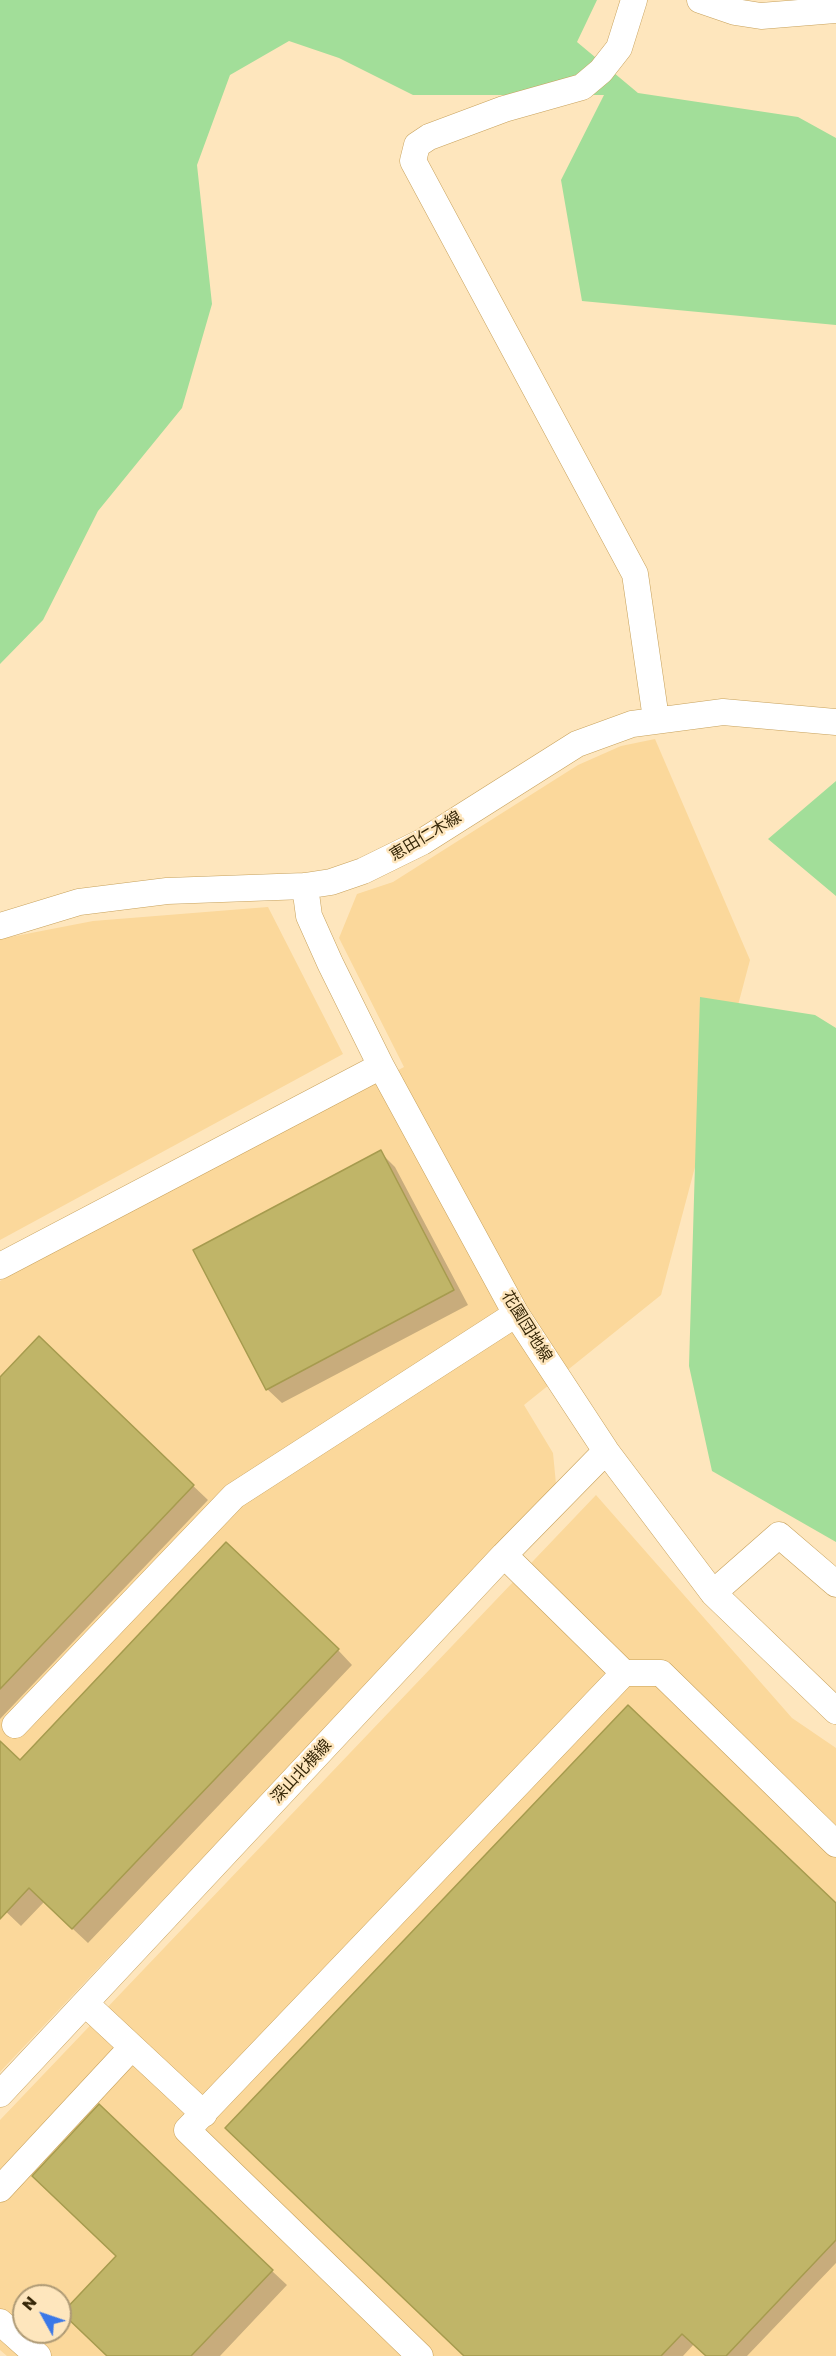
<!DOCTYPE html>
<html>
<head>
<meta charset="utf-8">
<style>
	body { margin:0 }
	#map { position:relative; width:836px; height:2356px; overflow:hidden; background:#fee6bd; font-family:Poppins,sans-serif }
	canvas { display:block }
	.north { position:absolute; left:12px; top:2284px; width:60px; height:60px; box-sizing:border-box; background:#fee6bd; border:2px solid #ae9a75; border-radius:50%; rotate:310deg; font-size:16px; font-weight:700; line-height:24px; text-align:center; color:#362708 }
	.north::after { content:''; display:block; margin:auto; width:21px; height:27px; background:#3b78e7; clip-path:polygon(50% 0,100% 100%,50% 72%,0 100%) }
</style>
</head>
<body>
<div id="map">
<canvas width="836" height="2356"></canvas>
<div class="north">N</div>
</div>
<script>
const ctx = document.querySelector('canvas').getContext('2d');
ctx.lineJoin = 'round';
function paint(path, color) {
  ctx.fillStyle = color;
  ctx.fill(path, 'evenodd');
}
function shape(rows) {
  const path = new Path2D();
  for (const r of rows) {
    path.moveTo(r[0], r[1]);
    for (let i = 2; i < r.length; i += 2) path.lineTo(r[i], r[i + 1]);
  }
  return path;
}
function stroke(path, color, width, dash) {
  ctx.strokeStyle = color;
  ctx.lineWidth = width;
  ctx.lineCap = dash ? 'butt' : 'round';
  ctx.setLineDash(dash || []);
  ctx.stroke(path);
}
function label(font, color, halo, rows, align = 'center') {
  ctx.font = font + ' Poppins,"Noto Sans JP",sans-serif';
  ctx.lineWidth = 5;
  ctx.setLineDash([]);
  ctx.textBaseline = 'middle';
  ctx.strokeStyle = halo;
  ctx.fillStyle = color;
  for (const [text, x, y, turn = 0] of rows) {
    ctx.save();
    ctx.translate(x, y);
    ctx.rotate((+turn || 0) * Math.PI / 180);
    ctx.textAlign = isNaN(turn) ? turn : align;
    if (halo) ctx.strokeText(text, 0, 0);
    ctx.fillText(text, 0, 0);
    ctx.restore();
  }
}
const built = shape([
	[655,739,750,960,661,1295,524,1405,553,1453,556,1484,0,2072,0,1281,404,1067,339,938,357,894,393,882,578,765,621,746],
	[268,907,343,1054,0,1240,0,939,93,921],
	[596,1495,792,1718,836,1748,836,2356,7,2356,0,2350,0,2120],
	[24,2296,60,2296,60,2332,24,2332]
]);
const green = shape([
	[0,0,597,0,577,42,638,93,798,117,836,138,836,325,582,301,561,180,604,95,413,95,339,58,289,41,230,75,197,165,212,304,182,408,98,511,43,620,0,664],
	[836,781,836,896,768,839],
	[700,997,815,1015,836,1028,836,1542,712,1471,689,1366]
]);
const shadow = shape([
	[380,1152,395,1167,468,1305,282,1403,267,1389],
	[39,1339,208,1500,0,1719,0,1379],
	[338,1650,352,1665,88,1943,44,1902,21,1926,0,1906,0,1743,20,1762],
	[836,1905,836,2263,747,2356,707,2356,694,2344,683,2356,466,2356],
	[272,2271,287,2285,220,2356,108,2356]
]);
const building = shape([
	[381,1150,454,1290,266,1390,193,1250,381,1150],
	[39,1336,194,1485,0,1689,0,1377,39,1336],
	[226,1542,339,1649,72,1929,29,1888,0,1919,0,1741,20,1760,226,1542],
	[628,1705,836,1903,836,2240,726,2356,706,2356,682,2334,661,2356,464,2356,225,2128,628,1705],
	[99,2104,273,2270,191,2356,107,2356,62,2313,116,2256,32,2176,99,2104]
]);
const minor = shape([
	[634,0,619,48,601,71,582,87,504,109,429,137,417,145,413,161,635,574,656,719],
	[700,0,735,12,761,16,836,10],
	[305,886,309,916,330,963,381,1066,516,1314,606,1451,713,1593,836,1711],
	[0,926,79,902,167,891,305,886,331,882,363,871,422,842,577,744,632,724,723,712,836,722],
	[0,1266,381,1066],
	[504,1555,624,1673],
	[713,1593,779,1535,836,1584],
	[15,1725,234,1496,516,1314],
	[86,2004,204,2114],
	[0,2094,504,1555,606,1451],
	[0,2189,132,2047],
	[0,2322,38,2356],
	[420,2356,187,2130,624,1673,661,1673,836,1844]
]);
const streetNames = [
	["恵田仁木線",426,837,-31],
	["花園団地線",526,1327,58],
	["深山北横線",302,1772,-47]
];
paint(built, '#fbd89b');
paint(green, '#a2de99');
paint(shadow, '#0003');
paint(building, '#c0b568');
stroke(building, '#a69b4e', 1.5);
stroke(minor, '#c7a15b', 27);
stroke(minor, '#fff', 26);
label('16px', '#362708', '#fee6bd', streetNames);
</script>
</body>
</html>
